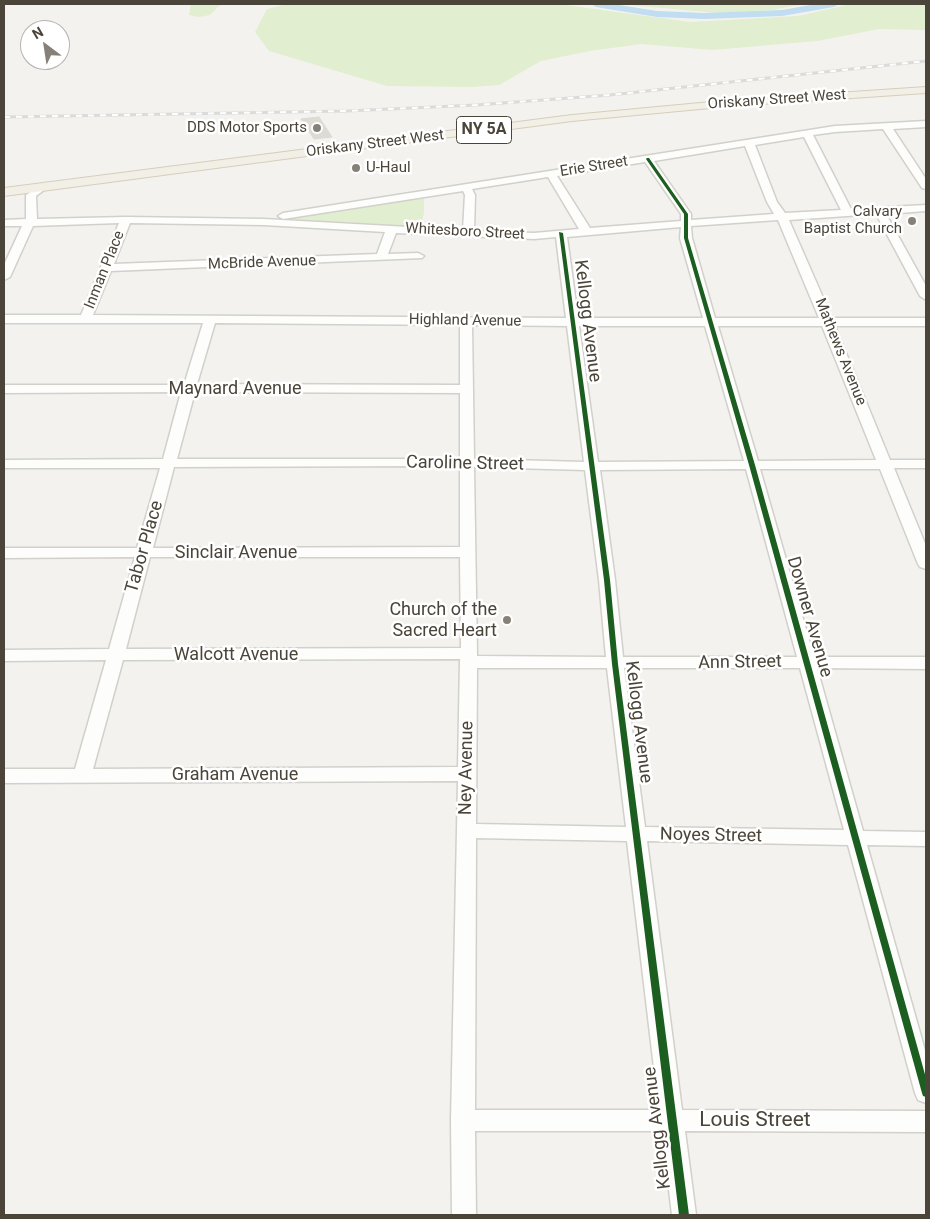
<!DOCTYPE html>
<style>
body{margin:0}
#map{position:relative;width:930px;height:1219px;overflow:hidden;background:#f4f2ee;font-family:Roboto,sans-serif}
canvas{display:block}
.frame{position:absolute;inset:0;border:5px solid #4b4439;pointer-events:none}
.north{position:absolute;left:20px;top:20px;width:50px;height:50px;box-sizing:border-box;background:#fff;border:1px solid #b7b4b0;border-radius:50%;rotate:329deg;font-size:14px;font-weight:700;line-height:20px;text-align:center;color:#4b4439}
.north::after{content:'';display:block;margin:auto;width:18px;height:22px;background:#868178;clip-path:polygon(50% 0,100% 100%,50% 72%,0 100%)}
</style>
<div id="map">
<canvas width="930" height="1219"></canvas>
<div class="frame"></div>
<div class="north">N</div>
</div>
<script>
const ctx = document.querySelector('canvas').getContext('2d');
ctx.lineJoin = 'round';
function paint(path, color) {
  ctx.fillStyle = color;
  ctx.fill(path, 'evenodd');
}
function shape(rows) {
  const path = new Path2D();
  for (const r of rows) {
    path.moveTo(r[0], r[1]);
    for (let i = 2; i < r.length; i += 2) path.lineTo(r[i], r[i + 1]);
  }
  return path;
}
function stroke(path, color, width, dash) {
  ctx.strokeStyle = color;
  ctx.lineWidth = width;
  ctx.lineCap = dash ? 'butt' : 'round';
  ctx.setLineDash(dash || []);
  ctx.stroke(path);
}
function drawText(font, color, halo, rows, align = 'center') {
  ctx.font = font + ' Roboto,sans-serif';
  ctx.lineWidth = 5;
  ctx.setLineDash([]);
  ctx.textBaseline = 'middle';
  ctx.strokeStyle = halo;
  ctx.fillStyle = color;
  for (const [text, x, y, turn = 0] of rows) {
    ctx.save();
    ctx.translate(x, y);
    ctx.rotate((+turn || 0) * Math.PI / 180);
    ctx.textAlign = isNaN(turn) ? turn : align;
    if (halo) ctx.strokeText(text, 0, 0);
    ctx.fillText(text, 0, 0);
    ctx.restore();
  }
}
const green = shape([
 [191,4,225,4,219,6,210,15,199,17,189,15],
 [287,4,558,4,690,22,798,16,852,4,926,4,926,30,879,29,817,41,713,50,641,44,590,51,541,61,499,85,473,87,387,86,269,51,255,32,267,9],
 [618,4,803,4,772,10,718,13],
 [424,196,424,213,420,227,289,219,290,216]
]);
const river = shape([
 [591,4,613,4,657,11,704,13,782,10,817,4,839,4,834,7,782,16,704,19,657,17,596,7,591,4]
]);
const building = shape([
 [319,117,332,137,314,139,301,119,319,117]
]);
const minor = shape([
 [926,121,926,127,893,129,926,179,926,189,922,188,883,129,835,132,813,135,851,209,926,205,926,211,886,214,926,286,926,300,920,296,876,214,789,220,832,318,926,318,926,326,835,326,890,460,926,460,926,468,894,468,926,546,926,569,920,567,918,564,880,469,760,469,814,657,926,657,926,669,817,668,863,831,926,832,926,846,867,845,926,1054,926,1103,918,1100,915,1093,848,845,647,841,682,1110,926,1111,926,1132,685,1131,696,1215,672,1215,662,1131,475,1131,476,1215,452,1215,451,1120,458,781,4,783,4,769,75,769,106,660,4,661,4,650,109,649,135,557,4,558,4,548,137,548,160,468,4,468,4,460,163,459,181,392,4,393,4,385,184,385,203,323,4,323,4,315,81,315,119,223,33,226,10,277,4,280,4,265,22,226,4,226,4,220,26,219,26,195,43,184,48,187,36,196,37,219,126,217,264,219,463,230,465,195,463,191,283,219,278,216,283,213,835,126,926,121],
 [804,137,841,210,785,213,777,202,755,145,804,137],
 [745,146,767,202,774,214,691,220,691,214,654,161,745,146],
 [645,162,681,214,681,221,590,228,557,176,645,162],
 [548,177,579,229,534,233,474,231,475,195,472,189,548,177],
 [778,220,819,318,715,318,692,238,691,226,778,220],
 [130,223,264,225,385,232,377,254,114,264,130,223],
 [681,227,680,238,703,318,578,318,567,237,681,227],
 [396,233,534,239,556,237,566,318,93,315,111,271,422,258,424,256,418,253,388,254,396,233],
 [215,323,460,325,460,385,197,384,215,323],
 [472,325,567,326,584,462,474,459,472,325],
 [579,326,705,326,744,461,598,462,579,326],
 [718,326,822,326,876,460,758,461,718,326],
 [195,392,460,393,460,459,177,459,195,392],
 [424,466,460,467,460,547,153,548,174,467,424,466],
 [474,467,585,470,599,580,606,657,477,656,474,467],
 [746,469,797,657,623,657,615,580,600,470,746,469],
 [150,557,460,557,461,648,126,649,150,557],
 [460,659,458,767,93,769,123,660,460,659],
 [477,668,607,668,626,827,476,824,477,668],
 [624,668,800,668,844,830,645,827,624,668],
 [476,838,627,841,659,1110,475,1110,476,838]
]);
const major = shape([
 [926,87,926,93,732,106,572,121,4,196,4,188,572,115,732,100,926,87]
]);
const rail = shape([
 [4,117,347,111,476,105,610,95,926,61]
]);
const cycleway = shape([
 [647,158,649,158,688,214,688,238,755,465,926,1078,926,1097,923,1096,922,1093,749,465,684,238,684,214,646,159,647,158],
 [559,232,563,233,610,580,618,664,689,1215,679,1215,612,664,604,580,559,232]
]);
const markers = [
 [317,128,5,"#868178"],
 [356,168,5,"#868178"],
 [912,221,5,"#868178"],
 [507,620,5,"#868178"]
];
const farStreetnames = [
 ["Oriskany Street West",777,100,-4],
 ["Oriskany Street West",375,144,-7],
 ["Erie Street",594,167,-9],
 ["Whitesboro Street",465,232,3],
 ["McBride Avenue",262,263,-2],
 ["Inman Place",105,270,-68],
 ["Highland Avenue",465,321,1],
 ["Mathews Avenue",840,352,68]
];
const farPoinames = [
 ["DDS Motor Sports",307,128],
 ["U-Haul",366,168,"left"],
 ["Calvary",902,212],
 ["Baptist Church",902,229]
];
const shields = [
 [484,130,55]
];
const shieldNames = [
 ["NY 5A",484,130]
];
const streetNames = [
 ["Kellogg Avenue",587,321,83],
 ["Maynard Avenue",235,389],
 ["Caroline Street",465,464,1],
 ["Tabor Place",145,547,-74],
 ["Sinclair Avenue",236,553],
 ["Downer Avenue",809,617,74],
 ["Walcott Avenue",236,655],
 ["Ann Street",740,663,-1],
 ["Kellogg Avenue",638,722,83],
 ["Ney Avenue",467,768,-89],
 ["Graham Avenue",235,775],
 ["Noyes Street",711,836,1],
 ["Kellogg Avenue",658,1128,-97]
];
const poiNames = [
 ["Church of the",497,610],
 ["Sacred Heart",497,631]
];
const nearStreetnames = [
 ["Louis Street",755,1121]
];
paint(green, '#e1eecf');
paint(river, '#c0ddf1');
paint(building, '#dedbd6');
stroke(building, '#dcd9d4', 1);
stroke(minor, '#d2d0cb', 3);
stroke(major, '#d6cebb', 2);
paint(minor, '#fdfdfc');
paint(major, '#f2efe6');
stroke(rail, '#dbdbda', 3);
stroke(rail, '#fff', 2, [6]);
paint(cycleway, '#1b5e20');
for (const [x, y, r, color] of markers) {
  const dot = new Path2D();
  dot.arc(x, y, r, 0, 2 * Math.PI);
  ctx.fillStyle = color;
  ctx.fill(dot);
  stroke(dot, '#fff', 2);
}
drawText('15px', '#4b4439', '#fff', farStreetnames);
drawText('15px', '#4b4439', '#fff', farPoinames, 'right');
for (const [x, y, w] of shields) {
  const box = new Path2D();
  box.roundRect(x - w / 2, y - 13.5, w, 27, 4);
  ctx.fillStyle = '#fff';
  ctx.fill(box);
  stroke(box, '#4b4439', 1);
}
drawText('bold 16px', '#4b4439', null, shieldNames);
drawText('18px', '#4b4439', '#fff', streetNames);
drawText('18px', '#4b4439', '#fff', poiNames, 'right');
drawText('21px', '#4b4439', '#fff', nearStreetnames);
</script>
